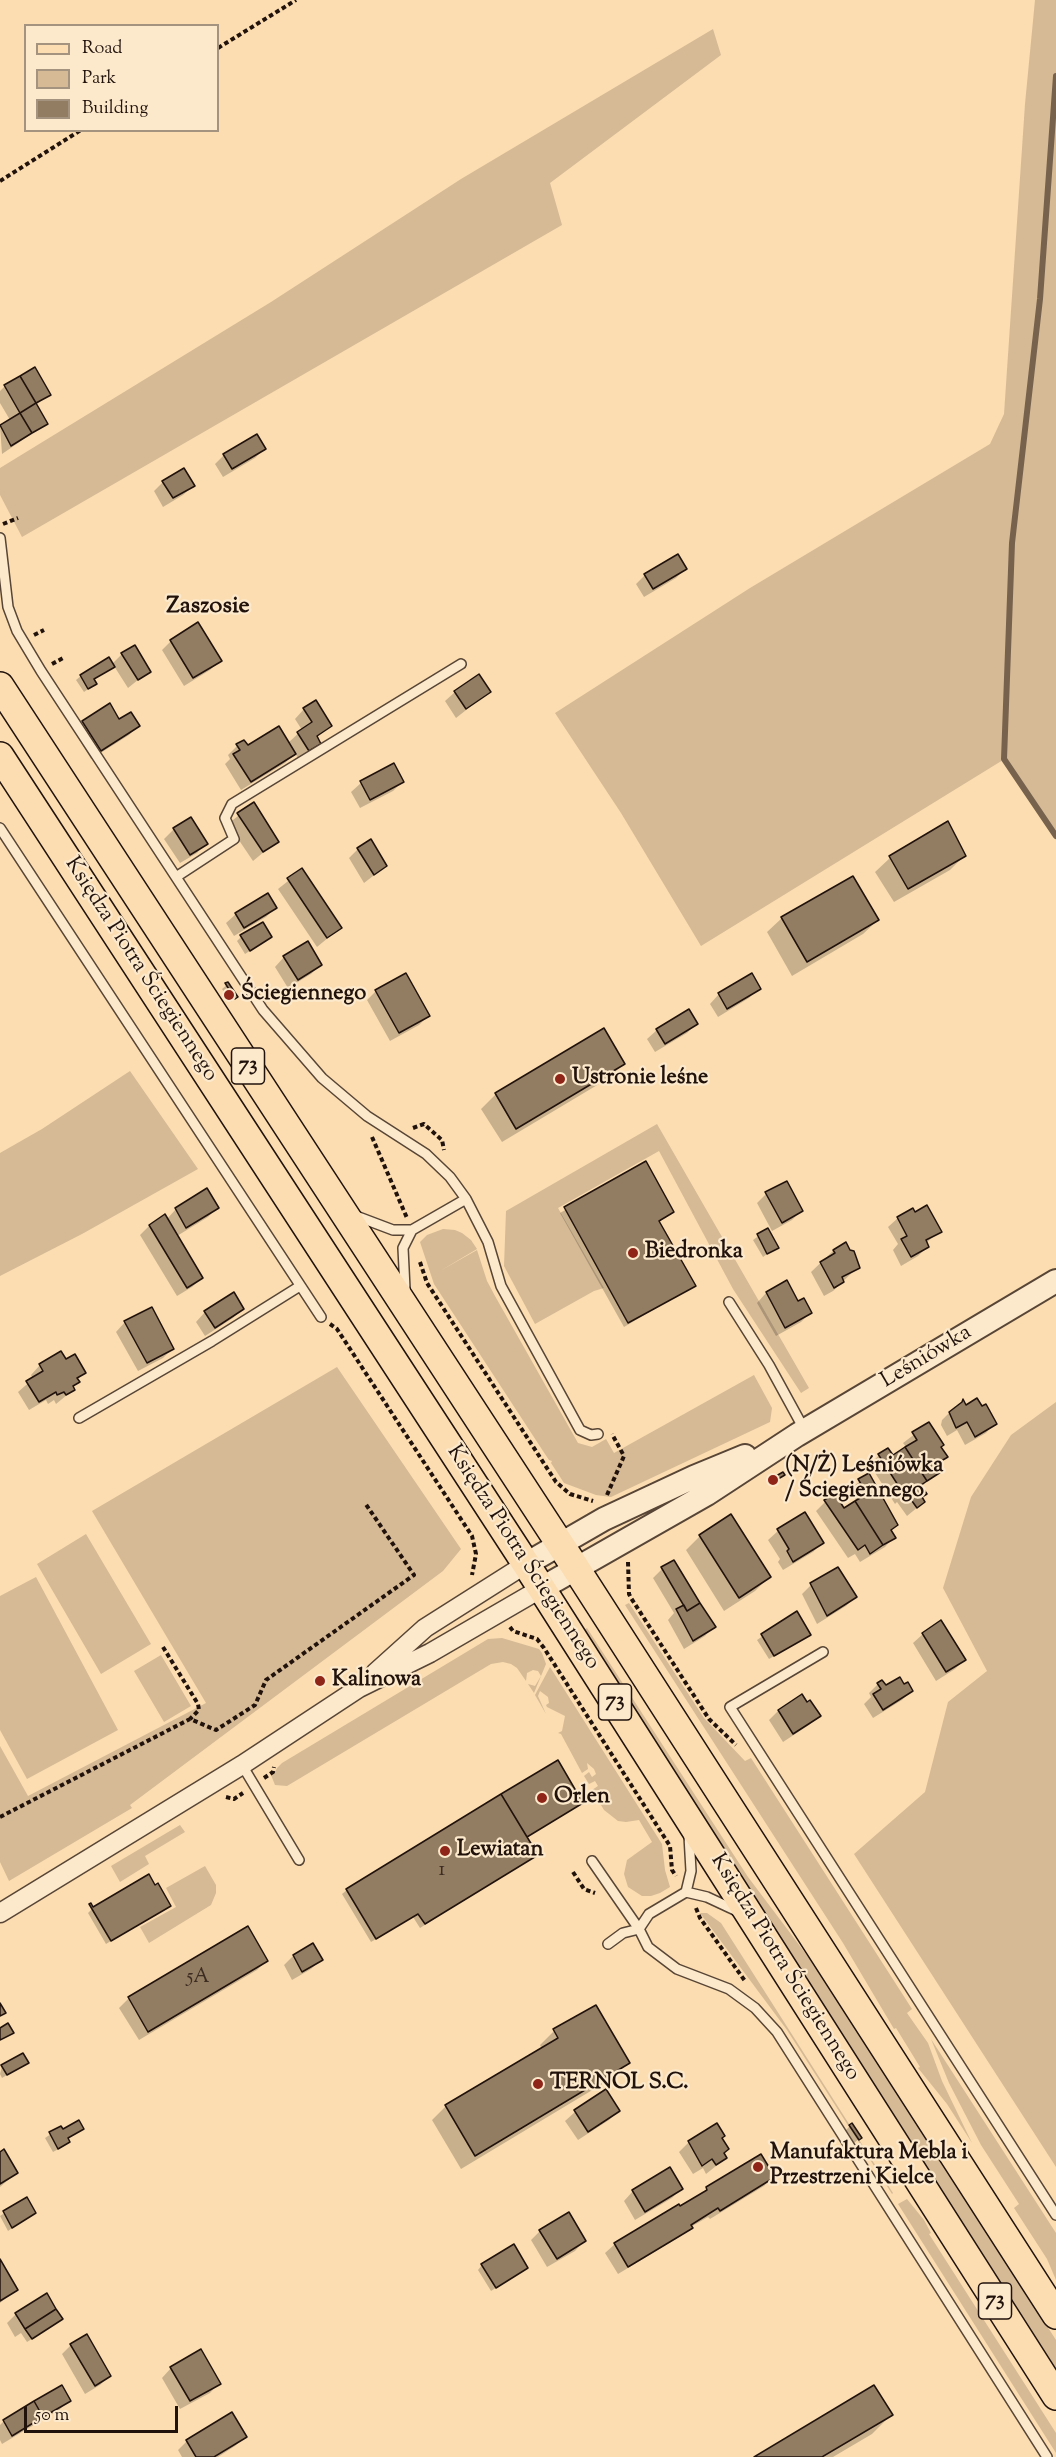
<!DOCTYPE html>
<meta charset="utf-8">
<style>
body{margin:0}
#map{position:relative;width:1056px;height:2457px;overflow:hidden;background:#fbddb1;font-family:"Sorts Mill Goudy",serif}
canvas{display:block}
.legend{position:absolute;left:24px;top:24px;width:195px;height:108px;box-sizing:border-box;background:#fce9cc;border:2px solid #a4937f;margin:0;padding:8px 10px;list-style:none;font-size:18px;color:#21120c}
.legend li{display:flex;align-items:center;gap:12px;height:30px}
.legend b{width:30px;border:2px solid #a4937f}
.scale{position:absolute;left:24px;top:2406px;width:154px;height:27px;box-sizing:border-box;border:3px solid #21120c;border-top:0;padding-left:8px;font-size:18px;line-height:21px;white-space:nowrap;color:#21120c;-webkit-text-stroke:4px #fce9cc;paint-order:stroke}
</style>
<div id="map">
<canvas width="1056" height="2457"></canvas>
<ul class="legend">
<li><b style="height:8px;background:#fbddb1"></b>Road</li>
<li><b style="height:16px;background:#d6ba95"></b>Park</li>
<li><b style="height:16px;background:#927c62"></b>Building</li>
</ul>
<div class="scale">50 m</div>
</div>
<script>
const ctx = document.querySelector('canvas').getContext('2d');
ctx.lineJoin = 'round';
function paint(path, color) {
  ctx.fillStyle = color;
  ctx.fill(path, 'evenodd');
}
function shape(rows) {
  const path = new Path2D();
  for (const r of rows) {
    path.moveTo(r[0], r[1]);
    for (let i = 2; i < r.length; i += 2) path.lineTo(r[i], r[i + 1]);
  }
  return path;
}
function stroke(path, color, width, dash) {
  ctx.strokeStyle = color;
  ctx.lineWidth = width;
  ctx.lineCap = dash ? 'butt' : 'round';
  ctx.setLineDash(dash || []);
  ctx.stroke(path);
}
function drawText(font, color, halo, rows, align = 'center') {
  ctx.font = font + ' "Sorts Mill Goudy",serif';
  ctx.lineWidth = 4.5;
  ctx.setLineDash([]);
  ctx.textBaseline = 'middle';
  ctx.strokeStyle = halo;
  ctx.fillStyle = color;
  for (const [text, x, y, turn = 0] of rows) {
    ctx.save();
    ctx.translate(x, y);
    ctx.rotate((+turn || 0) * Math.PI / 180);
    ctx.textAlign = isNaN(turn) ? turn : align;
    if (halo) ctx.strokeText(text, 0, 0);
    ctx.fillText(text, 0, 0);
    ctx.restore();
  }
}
const green = shape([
 [1035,0,1056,0,1056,836,1003,760,701,946,621,813,555,713,750,588,990,444,1004,414,1025,104],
 [713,29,721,55,550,183,562,225,22,537,0,495,0,468,271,302,461,179],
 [130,1071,198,1169,82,1234,0,1276,0,1153,42,1129],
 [657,1124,809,1388,801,1393,733,1289,659,1151,558,1208,604,1288,594,1291,535,1324,504,1266,506,1211],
 [443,1229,455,1230,462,1233,471,1240,477,1249,440,1271,477,1250,487,1281,495,1296,578,1443,592,1447,606,1439,614,1453,754,1375,772,1408,770,1422,611,1497,596,1495,564,1483,551,1463,552,1461,549,1460,543,1451,434,1284,420,1242,427,1235],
 [337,1367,461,1549,443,1571,130,1805,132,1808,9,1881,0,1862,0,1746,28,1796,206,1703,92,1511],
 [1056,1402,1056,2167,854,1854,925,1792,948,1702,987,1671,943,1588,971,1497,1011,1435],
 [86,1534,151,1644,101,1674,37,1564],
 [36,1577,118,1730,27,1779,0,1730,0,1596],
 [629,1603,704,1718,745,1761,751,1758,912,2009,907,2013,928,2043,942,2081,972,2143,947,2104,918,2068,920,2067,896,2028,894,2029,843,1943,625,1605],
 [587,1628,748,1877,812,1962,1056,2340,1056,2370,584,1630],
 [502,1638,539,1649,542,1653,546,1664,534,1693,528,1684,535,1686,541,1676,538,1671,533,1670,527,1673,526,1681,517,1668,511,1664,503,1662,491,1664,287,1786,275,1785,271,1775,274,1774,277,1768,282,1763,488,1639],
 [161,1655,191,1706,164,1722,134,1671],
 [550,1667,662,1844,665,1870,670,1887,660,1893,651,1896,642,1896,628,1887,624,1874,627,1860,652,1842,639,1820,626,1822,618,1821,604,1810,592,1790,598,1786,595,1781,589,1784,584,1776,589,1772,592,1777,596,1774,594,1769,587,1763,588,1769,582,1773,561,1734,558,1733,562,1731,565,1716,547,1707,546,1705,549,1703,548,1697,540,1691,538,1696,546,1714,535,1695],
 [180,1825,185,1832,145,1856,149,1864,120,1882,111,1866],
 [205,1866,216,1885,216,1893,211,1905,149,1943,140,1927,176,1907,166,1888],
 [700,1913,707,1913,721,1923,893,2193,892,2194,787,2030],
 [931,2039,1056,2233,1056,2280,1047,2259,1014,2208,1019,2204,981,2145,949,2083],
 [907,2199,924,2220,931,2233,929,2234,1056,2433,1056,2453,898,2204]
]);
const shadow = shape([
 [5,386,49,394,35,406,46,424,2,454,0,426,10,420,0,403,0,391],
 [264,449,255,458,223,477,215,464,224,455],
 [163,482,193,486,183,495,163,507,154,491],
 [685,569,676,578,644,597,636,584,645,575],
 [171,641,220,661,210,670,184,686,162,650],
 [122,654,149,671,128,688,114,666,93,680,95,684,84,692,76,680,81,676,112,664],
 [478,676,489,692,456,718,445,701,455,692],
 [304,709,330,726,316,738,320,743,299,760,295,753,285,763,241,790,225,764,230,759,228,755,237,746,247,747,288,743,302,730,295,719],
 [119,721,138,726,129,735,91,759,74,731,83,722],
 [393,765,402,782,393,791,360,808,351,792,361,783],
 [253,804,277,841,253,861,228,824],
 [191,819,206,843,197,853,180,863,164,839,174,829],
 [948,823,964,856,950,870,894,902,875,872,890,858],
 [358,849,386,866,364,883,349,858],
 [302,870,340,928,317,947,278,889],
 [275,908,266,917,234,936,226,923,236,914],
 [782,918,878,920,863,934,792,976,767,932],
 [241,937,271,937,245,954,237,941],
 [284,957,320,965,311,974,288,988,275,967],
 [228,984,236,996,231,1002,222,989],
 [759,988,749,998,718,1017,710,1004,719,994],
 [376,991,428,1016,419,1025,390,1041,367,1000],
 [696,1024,687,1033,655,1052,647,1039,657,1030],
 [603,1030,623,1064,609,1078,502,1142,481,1109,496,1094],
 [645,1163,673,1212,658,1222,694,1286,624,1327,560,1213],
 [766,1194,801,1211,792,1220,772,1231,757,1203],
 [217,1208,208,1217,177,1236,202,1278,192,1287,177,1296,140,1235,149,1226,167,1219,176,1209],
 [898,1218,940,1231,926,1243,928,1246,918,1256,901,1266,893,1250,898,1244,888,1227],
 [767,1230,777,1247,763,1257,753,1240],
 [845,1244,858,1267,833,1291,824,1296,811,1272,833,1251],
 [786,1282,797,1303,810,1313,801,1322,776,1336,757,1303,766,1293],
 [243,1308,233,1318,205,1336,196,1322,205,1312],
 [125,1322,172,1349,163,1358,138,1371,116,1332],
 [65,1361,84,1373,77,1380,78,1382,72,1388,73,1390,56,1404,54,1400,48,1404,46,1400,29,1410,18,1392,33,1379,31,1375,40,1365],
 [952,1410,995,1423,986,1433,965,1445,957,1430,947,1436,941,1425,942,1420],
 [928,1424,946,1456,936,1466,939,1471,921,1487,924,1502,907,1516,897,1502,895,1504,870,1465,879,1455,892,1457,907,1448,903,1443],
 [868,1475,896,1525,890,1531,894,1537,885,1547,860,1562,855,1554,848,1558,816,1511,825,1502,843,1510,857,1502,849,1490],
 [805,1514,822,1543,813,1552,783,1570,778,1562,780,1559,768,1540,778,1531],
 [700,1536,769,1577,755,1591,724,1611,686,1550],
 [662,1569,714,1626,705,1636,684,1649,668,1620,674,1613,653,1578],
 [811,1585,855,1597,846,1606,817,1624,802,1594],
 [796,1613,804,1639,769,1659,757,1640],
 [941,1622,964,1660,955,1669,936,1681,913,1643,923,1634],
 [878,1684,885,1688,903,1686,911,1691,902,1700,873,1718,864,1704,871,1697,869,1693],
 [801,1696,819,1716,809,1725,783,1742,769,1720,778,1711],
 [536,1855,420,1928,413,1917,371,1942,342,1894,347,1890],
 [170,1905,106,1944,88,1913,92,1909],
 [247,1928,267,1960,257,1970,139,2040,119,2008,129,1998],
 [293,1956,321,1960,311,1969,292,1980,284,1965],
 [554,2031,628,2062,614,2077,461,2169,432,2120,446,2106,542,2049,540,2045],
 [27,2063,2,2078,0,2074,2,2066],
 [606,2091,618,2111,609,2120,578,2140,565,2121,575,2112],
 [717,2125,723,2154,726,2158,706,2174,703,2168,693,2174,679,2152,689,2142],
 [850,2126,860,2138,854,2143,846,2130],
 [60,2128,62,2131,82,2128,66,2139,68,2142,64,2146,53,2152,45,2138],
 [0,2154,16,2173,0,2187],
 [773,2177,764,2186,710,2219,708,2217,689,2228,681,2236,618,2274,605,2253,615,2244,680,2208,697,2198,707,2189],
 [681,2189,672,2198,635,2220,624,2201,633,2191],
 [26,2199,34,2213,8,2231,0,2216],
 [540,2231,584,2241,575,2251,547,2267,531,2240],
 [0,2262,17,2289,0,2303],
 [482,2265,527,2268,491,2291,478,2270],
 [16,2314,57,2323,27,2342,21,2333,15,2337,7,2323],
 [71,2345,109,2376,100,2385,85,2394,62,2354],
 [171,2368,219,2383,210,2393,180,2409,162,2378],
 [69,2401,59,2410,2,2444,0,2440,0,2425,4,2421],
 [891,2415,872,2434,833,2457,757,2457],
 [245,2437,235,2446,218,2457,182,2457,178,2450,187,2441]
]);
const stream = shape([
 [1056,76,1040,299,1012,543,1004,759,1056,836]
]);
const building = shape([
 [35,367,51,395,36,403,20,376,35,367],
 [20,376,36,403,20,413,4,385,20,376],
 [36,403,48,424,32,433,20,413,36,403],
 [20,413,32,433,11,446,0,425,20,413],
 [257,434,266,449,232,469,223,454,257,434],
 [184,468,195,486,173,498,162,481,184,468],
 [678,554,687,569,653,589,644,574,678,554],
 [198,622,222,661,193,678,170,640,198,622],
 [135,645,151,672,138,680,121,653,135,645],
 [109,657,115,667,94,679,97,684,88,689,80,675,109,657],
 [479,674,491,692,466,709,454,691,479,674],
 [316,700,332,726,317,736,321,744,309,751,297,732,312,722,303,708,316,700],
 [110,703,119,719,131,712,140,726,101,751,82,721,110,703],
 [279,726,296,754,251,782,233,754,240,750,236,744,244,740,248,745,279,726],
 [394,763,404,782,370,800,360,781,394,763],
 [254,802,279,842,263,852,237,813,254,802],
 [191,817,208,844,190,855,173,828,191,817],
 [948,821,966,856,908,889,889,856,948,821],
 [371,839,387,866,374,875,357,848,371,839],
 [302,868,342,928,327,938,287,878,302,868],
 [853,876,879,920,807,962,781,917,853,876],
 [268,893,277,908,244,928,235,913,268,893],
 [263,922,272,937,250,951,240,935,263,922],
 [308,941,322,965,298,980,283,956,308,941],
 [406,973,430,1016,399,1033,375,990,406,973],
 [752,973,761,989,727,1009,718,993,752,973],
 [228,982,238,997,235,999,225,983,228,982],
 [689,1009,698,1024,665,1044,656,1029,689,1009],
 [604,1028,625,1064,516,1129,495,1093,604,1028],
 [646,1161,674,1212,659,1221,696,1286,628,1323,564,1207,646,1161],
 [787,1181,803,1211,782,1223,765,1192,787,1181],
 [207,1188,219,1208,186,1228,175,1208,207,1188],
 [927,1205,942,1232,926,1240,929,1247,911,1257,901,1239,907,1236,897,1217,913,1208,915,1212,927,1205],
 [165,1214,203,1278,187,1288,149,1225,165,1214],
 [768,1228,779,1248,767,1254,757,1234,768,1228],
 [846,1242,850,1250,854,1251,860,1268,842,1277,844,1282,834,1288,820,1262,835,1253,833,1250,846,1242],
 [787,1280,798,1301,804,1298,812,1313,785,1328,766,1292,787,1280],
 [234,1292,244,1309,215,1328,204,1311,234,1292],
 [152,1307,174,1349,147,1363,124,1321,152,1307],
 [61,1351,66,1359,75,1354,86,1373,77,1378,80,1382,73,1386,75,1390,66,1395,64,1392,57,1395,56,1392,39,1402,26,1381,43,1371,39,1364,61,1351],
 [977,1398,982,1406,986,1404,997,1424,975,1437,967,1422,956,1428,949,1412,962,1402,963,1399,966,1405,977,1398],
 [929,1422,944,1445,941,1447,948,1457,936,1464,941,1472,927,1481,905,1447,917,1440,912,1432,929,1422],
 [905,1447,927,1481,921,1485,927,1494,922,1497,925,1502,917,1508,907,1494,905,1496,878,1454,888,1448,893,1455,905,1447],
 [783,1472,785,1475,771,1483,769,1480,783,1472],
 [869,1473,898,1525,891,1530,896,1538,883,1545,855,1501,867,1494,858,1479,869,1473],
 [835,1494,844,1508,855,1501,883,1545,870,1554,865,1545,858,1550,824,1500,835,1494],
 [805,1512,824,1543,793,1562,787,1551,789,1549,777,1529,805,1512],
 [731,1514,771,1577,739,1598,699,1535,731,1514],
 [674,1560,700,1603,687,1611,661,1567,674,1560],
 [838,1567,857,1597,827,1616,810,1583,838,1567],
 [700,1603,716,1627,693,1641,676,1609,684,1605,687,1611,700,1603],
 [797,1611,811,1635,774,1656,761,1634,797,1611],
 [941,1620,966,1660,946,1672,922,1633,941,1620],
 [900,1677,904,1684,908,1682,913,1691,883,1710,873,1694,881,1689,877,1683,882,1680,886,1685,900,1677],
 [802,1694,807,1702,810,1700,821,1716,793,1734,778,1710,802,1694],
 [558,1760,583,1803,527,1837,501,1794,558,1760],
 [501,1794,538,1855,425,1924,418,1914,376,1939,346,1889,501,1794],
 [149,1874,155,1885,158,1883,171,1906,111,1941,89,1904,91,1903,93,1907,149,1874],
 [248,1926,268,1961,148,2032,128,1997,248,1926],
 [313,1943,323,1960,302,1972,293,1955,313,1943],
 [0,2003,6,2013,0,2016,0,2003],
 [596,2005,630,2063,475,2156,445,2105,558,2038,553,2029,596,2005],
 [8,2023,14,2033,0,2040,0,2028,8,2023],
 [23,2053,29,2063,7,2075,1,2065,23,2053],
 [606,2089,620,2111,588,2132,574,2110,606,2089],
 [79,2120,84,2129,68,2138,70,2142,58,2149,49,2132,61,2126,63,2129,79,2120],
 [717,2123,725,2136,722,2138,729,2149,724,2153,727,2158,716,2165,712,2159,702,2166,688,2141,717,2123],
 [852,2123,862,2138,859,2140,849,2125,852,2123],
 [4,2149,18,2173,0,2184,0,2152,4,2149],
 [761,2154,775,2177,720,2211,718,2208,691,2225,693,2228,628,2267,614,2243,679,2204,680,2206,707,2190,706,2187,761,2154],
 [670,2167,683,2189,645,2212,632,2190,670,2167],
 [27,2197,36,2213,12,2228,3,2211,27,2197],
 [569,2212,586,2241,557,2259,539,2230,569,2212],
 [514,2244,528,2268,496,2288,481,2264,514,2244],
 [0,2259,18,2290,0,2301,0,2259],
 [47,2293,56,2309,25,2329,15,2313,47,2293],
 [56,2309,63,2319,32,2339,25,2329,56,2309],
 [87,2334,111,2376,95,2386,70,2344,87,2334],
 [201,2349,221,2384,190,2401,170,2367,201,2349],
 [62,2385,71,2401,43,2417,34,2401,62,2385],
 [874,2385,893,2415,822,2457,754,2457,874,2385],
 [34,2401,43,2417,12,2436,3,2420,34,2401],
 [232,2412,247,2437,214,2457,196,2457,186,2440,232,2412]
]);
const path = shape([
 [218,48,296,0],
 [0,181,81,130],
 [3,524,18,518],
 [34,635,44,630],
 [52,664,65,657],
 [413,1128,424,1124,442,1140,444,1150],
 [372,1137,407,1218],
 [420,1262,427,1283,556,1482,570,1494,593,1501],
 [330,1324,337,1329,472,1536,476,1554,472,1575],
 [607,1495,624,1456,612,1434],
 [628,1562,629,1594,631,1598,709,1719,736,1745],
 [510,1627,513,1631,537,1639,544,1648,670,1846,672,1870,676,1876],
 [163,1647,198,1704,199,1710,190,1719],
 [264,1778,273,1772,274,1767],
 [226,1797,234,1799,243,1793],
 [0,1817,190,1719,216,1730,255,1705,266,1680,414,1575,365,1503],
 [573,1872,584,1889,595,1893],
 [696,1908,700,1918,745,1981]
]);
const service = shape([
 [0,538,8,607,17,631,41,671,263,1010,322,1078,367,1116,426,1154,450,1177,466,1199,488,1242,501,1286,580,1430,591,1435,598,1434],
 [0,828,321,1317],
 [176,877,234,839,225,818,232,804,461,664],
 [356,1216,393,1230,412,1230,466,1199],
 [405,1289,403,1248,412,1230],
 [729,1302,769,1365,804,1429],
 [79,1418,212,1341,300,1286],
 [823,1652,730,1707,1056,2215],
 [242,1765,299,1860],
 [592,1861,639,1929,648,1947,677,1969,729,1989,755,2008,777,2032,1047,2457],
 [686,1892,707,1897,737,1911],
 [639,1929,649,1914,686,1892,691,1871,689,1836],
 [608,1944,623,1933,639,1929]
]);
const minor = shape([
 [375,1673,425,1628,526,1564],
 [0,1913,242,1765,359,1688,430,1653,542,1588]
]);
const tertiary = shape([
 [526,1564,604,1519,694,1477,745,1456],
 [542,1588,707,1494,797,1435,1056,1281]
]);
const primary = shape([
 [0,686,575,1567,1056,2315],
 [0,756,526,1564,1056,2396]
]);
const markers = [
 [229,995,6,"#8f2418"],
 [560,1079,6,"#8f2418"],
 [633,1253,6,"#8f2418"],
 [773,1480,6,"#8f2418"],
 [320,1681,6,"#8f2418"],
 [542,1798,6,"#8f2418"],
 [445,1851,6,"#8f2418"],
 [538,2084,6,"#8f2418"],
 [758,2167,6,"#8f2418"]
];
const numberNames = [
 ["1",442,1872],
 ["5A",198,1979]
];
const shields = [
 [248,1066,33],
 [615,1702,33],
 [995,2301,33]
];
const shieldNames = [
 ["73",248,1066],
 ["73",615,1702],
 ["73",995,2301]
];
const streetNames = [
 ["Księdza Piotra Ściegiennego",140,970,57],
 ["Leśniówka",927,1358,-31],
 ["Księdza Piotra Ściegiennego",522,1558,57],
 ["Księdza Piotra Ściegiennego",784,1968,58]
];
const poiNames = [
 ["Ściegiennego",241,995],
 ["Ustronie leśne",572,1079],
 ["Biedronka",645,1253],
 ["(N/Ż) Leśniówka",785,1467],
 ["/ Ściegiennego",785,1492],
 ["Kalinowa",332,1681],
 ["Orlen",554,1798],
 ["Lewiatan",457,1851],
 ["TERNOL S.C.",550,2084],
 ["Manufaktura Mebla i",770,2154],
 ["Przestrzeni Kielce",770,2179]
];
const neighbourhoodNames = [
 ["Zaszosie",208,608]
];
paint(green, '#d6ba95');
paint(shadow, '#0003');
stroke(stream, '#77624d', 6);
paint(building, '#927c62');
stroke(building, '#21120c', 1.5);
stroke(service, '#584535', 12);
stroke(minor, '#584535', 21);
stroke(tertiary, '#584535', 26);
stroke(primary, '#21120c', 30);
stroke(path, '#21120c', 4, [4.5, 3]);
stroke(service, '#fce9cc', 9);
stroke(minor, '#fce9cc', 18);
stroke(tertiary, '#fce9cc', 22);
stroke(primary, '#fbddb1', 27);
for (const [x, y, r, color] of markers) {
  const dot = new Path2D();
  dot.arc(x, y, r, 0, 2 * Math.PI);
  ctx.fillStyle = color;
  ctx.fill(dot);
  stroke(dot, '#fce9cc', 2);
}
drawText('20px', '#3d2c22', null, numberNames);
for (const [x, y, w] of shields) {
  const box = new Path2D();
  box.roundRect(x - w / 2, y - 18, w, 36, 4.5);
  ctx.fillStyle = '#fce9cc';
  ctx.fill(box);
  stroke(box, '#21120c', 1.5);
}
drawText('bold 21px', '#21120c', null, shieldNames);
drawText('22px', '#21120c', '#fce9cc', streetNames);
drawText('bold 22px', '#21120c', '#fce9cc', poiNames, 'left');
drawText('bold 24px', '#21120c', '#fce9cc', neighbourhoodNames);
</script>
